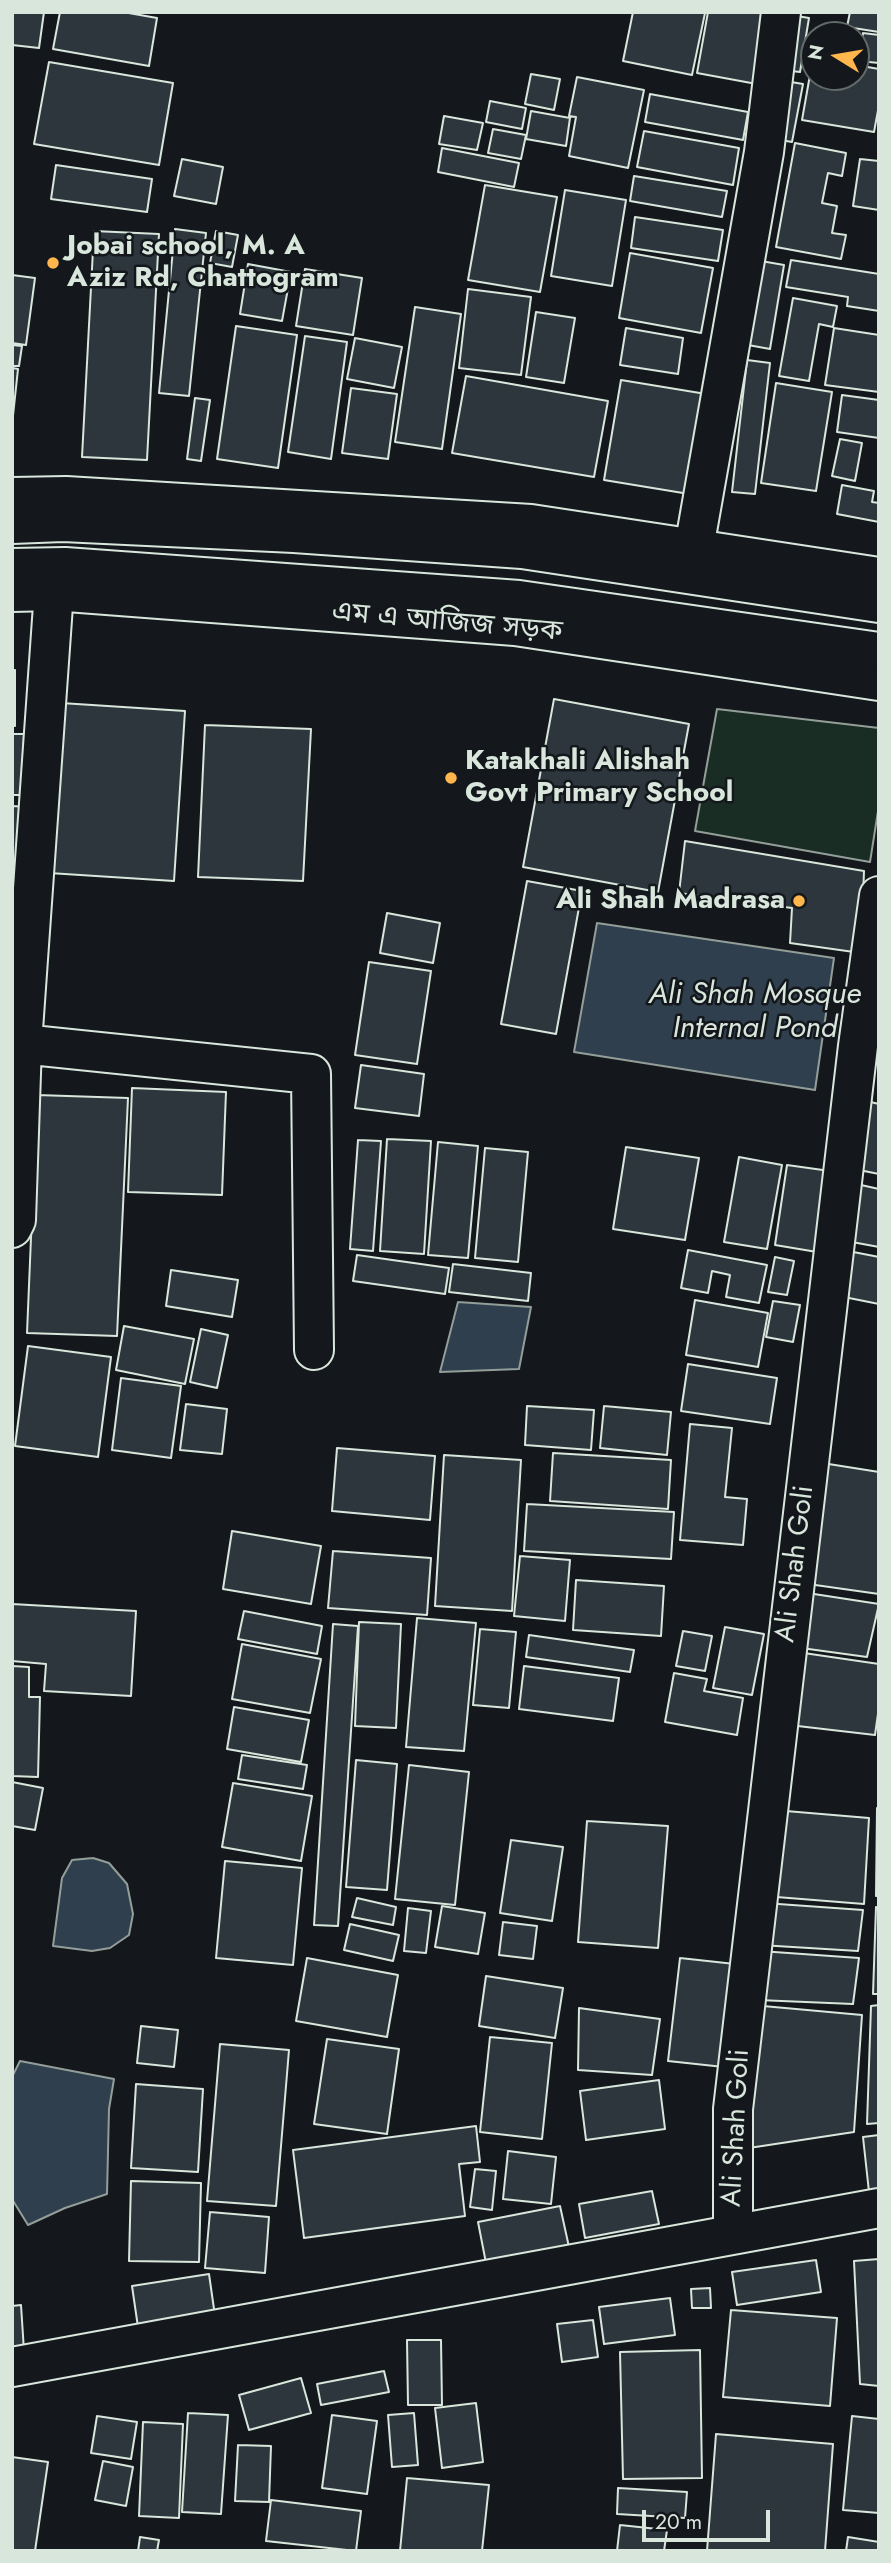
<!DOCTYPE html>
<meta charset="utf-8">
<style>
body{margin:0}
#map{position:relative;width:891px;height:2563px;overflow:hidden;background:#14181c;font-family:Jost,sans-serif}
canvas{display:block}
.frame{position:absolute;inset:0;border:14px solid #d8e6dc;pointer-events:none}
.north{position:absolute;left:800px;top:21px;width:70px;height:70px;box-sizing:border-box;background:#14181c;border:2px solid #626a69;border-radius:50%;rotate:281deg;font-size:19px;font-weight:700;line-height:28px;text-align:center;color:#d8e6dc}
.north::after{content:'';display:block;margin:auto;width:24px;height:32px;background:#ffb74d;clip-path:polygon(50% 0,100% 100%,50% 72%,0 100%)}
.scale{position:absolute;left:642px;top:2510px;width:128px;height:32px;box-sizing:border-box;border:4px solid #d8e6dc;border-top:0;padding-left:9px;font-size:21px;line-height:24px;white-space:nowrap;color:#d8e6dc;-webkit-text-stroke:5px #14181c;paint-order:stroke}
</style>
<div id="map">
<canvas width="891" height="2563"></canvas>
<div class="frame"></div>
<div class="north">N</div>
<div class="scale">20 m</div>
</div>
<script>
const ctx = document.querySelector('canvas').getContext('2d');
ctx.lineJoin = 'round';
function paint(path, color) {
  ctx.fillStyle = color;
  ctx.fill(path, 'evenodd');
}
function shape(rows) {
  const path = new Path2D();
  for (const r of rows) {
    path.moveTo(r[0], r[1]);
    for (let i = 2; i < r.length; i += 2) path.lineTo(r[i], r[i + 1]);
  }
  return path;
}
function stroke(path, color, width, dash) {
  ctx.strokeStyle = color;
  ctx.lineWidth = width;
  ctx.lineCap = dash ? 'butt' : 'round';
  ctx.setLineDash(dash || []);
  ctx.stroke(path);
}
function drawText(font, color, halo, rows, align = 'center') {
  ctx.font = font + ' Jost,"Noto Sans Bengali",sans-serif';
  ctx.lineWidth = 5;
  ctx.setLineDash([]);
  ctx.textBaseline = 'middle';
  ctx.strokeStyle = halo;
  ctx.fillStyle = color;
  for (const [text, x, y, turn = 0] of rows) {
    ctx.save();
    ctx.translate(x, y);
    ctx.rotate((+turn || 0) * Math.PI / 180);
    ctx.textAlign = isNaN(turn) ? turn : align;
    if (halo) ctx.strokeText(text, 0, 0);
    ctx.fillText(text, 0, 0);
    ctx.restore();
  }
}
const green = shape([
 [717,709,879,728,879,805,870,862,695,831,717,709]
]);
const water = shape([
 [597,923,834,958,815,1090,574,1052,597,923],
 [458,1302,531,1307,519,1369,440,1372,458,1302],
 [93,1858,109,1863,127,1884,133,1914,129,1935,110,1948,92,1951,53,1946,62,1878,72,1860,93,1858],
 [20,2061,114,2079,109,2109,107,2194,65,2208,28,2225,12,2199,12,2077,20,2061]
]);
const building = shape([
 [12,12,44,12,39,48,12,45,12,12],
 [60,12,123,12,157,18,149,66,53,49,60,12],
 [633,12,705,13,692,75,623,61,633,12],
 [708,12,775,12,762,85,697,73,708,12],
 [850,12,879,12,879,32,847,27,850,12],
 [791,15,809,18,800,72,783,70,791,15],
 [816,28,838,32,838,35,815,35,816,28],
 [863,33,879,35,879,63,859,61,863,33],
 [813,58,814,77,856,77,856,65,879,69,879,105,874,132,802,120,813,58],
 [49,62,173,83,159,165,34,144,49,62],
 [531,74,560,79,554,110,525,104,531,74],
 [577,77,644,90,628,168,569,156,576,117,569,116,577,77],
 [779,80,803,84,792,142,769,138,779,80],
 [650,94,748,112,743,140,645,122,650,94],
 [490,101,526,108,522,129,486,122,490,101],
 [531,111,570,118,566,146,526,139,531,111],
 [444,116,483,123,477,150,439,144,444,116],
 [493,129,526,135,521,159,488,153,493,129],
 [644,131,739,148,733,185,637,167,644,131],
 [795,143,846,153,842,176,828,173,822,203,837,206,832,233,846,235,841,259,776,247,795,143],
 [442,148,519,163,514,187,438,172,442,148],
 [182,159,223,167,216,204,174,196,182,159],
 [860,159,879,161,879,210,853,206,860,159],
 [56,165,152,179,147,212,51,199,56,165],
 [634,176,727,191,722,217,630,201,634,176],
 [485,185,557,197,540,292,468,280,485,185],
 [565,190,626,200,612,286,551,276,565,190],
 [635,217,723,230,718,261,631,248,635,217],
 [175,229,206,233,189,396,159,393,175,229],
 [94,231,159,234,147,460,82,457,94,231],
 [216,231,238,235,232,267,210,263,216,231],
 [630,253,713,268,701,333,619,318,630,253],
 [791,260,879,274,879,311,847,306,848,297,786,287,791,260],
 [761,261,784,265,770,349,748,345,761,261],
 [248,264,291,272,282,321,240,314,248,264],
 [305,269,362,278,353,335,296,326,305,269],
 [12,275,35,278,26,345,12,343,12,275],
 [468,289,531,297,521,375,459,368,468,289],
 [793,298,837,306,833,327,819,324,809,381,779,376,793,298],
 [415,307,461,314,442,449,395,442,415,307],
 [536,312,575,318,564,383,526,377,536,312],
 [236,326,297,335,278,468,217,459,236,326],
 [626,328,683,338,678,374,620,365,626,328],
 [834,328,879,335,879,392,825,385,834,328],
 [305,336,347,342,331,459,288,452,305,336],
 [355,338,402,347,394,388,347,379,355,338],
 [12,345,22,346,19,366,12,366,12,345],
 [747,360,770,363,755,494,732,492,747,360],
 [12,368,18,369,12,425,12,368],
 [466,376,608,401,594,477,452,453,466,376],
 [621,380,706,394,689,494,604,480,621,380],
 [776,383,832,392,816,491,761,483,776,383],
 [351,388,397,394,388,459,342,453,351,388],
 [842,395,879,400,879,438,837,432,842,395],
 [195,398,210,400,201,461,187,459,195,398],
 [840,439,862,443,855,481,832,476,840,439],
 [842,485,874,491,872,502,879,503,879,522,837,514,842,485],
 [12,670,15,670,15,726,12,726,12,670],
 [554,699,689,724,658,892,523,867,554,699],
 [61,703,185,711,174,881,49,873,61,703],
 [205,725,311,729,303,881,198,877,205,725],
 [12,734,24,734,22,795,12,795,12,734],
 [12,806,29,807,12,937,12,806],
 [685,841,864,871,861,953,790,943,792,908,679,893,685,841],
 [527,881,582,891,556,1034,501,1024,527,881],
 [387,913,440,923,433,963,380,953,387,913],
 [369,962,431,971,417,1064,355,1055,369,962],
 [361,1065,424,1074,419,1116,355,1108,361,1065],
 [132,1088,226,1092,222,1195,128,1192,132,1088],
 [37,1095,128,1098,117,1336,27,1333,37,1095],
 [862,1100,879,1104,879,1174,849,1168,862,1100],
 [387,1139,431,1141,424,1254,380,1251,387,1139],
 [358,1140,381,1141,373,1251,350,1249,358,1140],
 [438,1142,478,1146,468,1258,428,1255,438,1142],
 [626,1147,699,1158,685,1240,613,1229,626,1147],
 [485,1148,528,1152,518,1262,475,1258,485,1148],
 [739,1157,782,1165,767,1249,724,1242,739,1157],
 [787,1165,830,1171,817,1252,775,1245,787,1165],
 [852,1183,879,1189,879,1247,841,1240,852,1183],
 [688,1250,767,1265,759,1303,726,1297,730,1275,712,1271,708,1293,681,1288,688,1250],
 [843,1250,879,1257,879,1304,834,1295,843,1250],
 [357,1255,449,1268,445,1294,353,1281,357,1255],
 [775,1257,794,1261,787,1295,768,1292,775,1257],
 [453,1264,531,1273,528,1301,449,1292,453,1264],
 [171,1270,238,1280,232,1317,166,1306,171,1270],
 [695,1300,768,1313,758,1367,686,1355,695,1300],
 [773,1301,800,1305,793,1342,766,1337,773,1301],
 [124,1326,194,1339,185,1384,116,1370,124,1326],
 [201,1329,228,1335,217,1388,190,1382,201,1329],
 [28,1346,111,1357,98,1457,15,1446,28,1346],
 [688,1364,777,1378,770,1424,681,1411,688,1364],
 [121,1378,181,1386,171,1458,112,1450,121,1378],
 [186,1404,227,1409,222,1454,180,1450,186,1404],
 [527,1406,594,1410,591,1450,525,1445,527,1406],
 [604,1406,671,1412,667,1455,600,1448,604,1406],
 [690,1424,732,1428,725,1497,747,1499,743,1545,680,1540,690,1424],
 [337,1448,435,1456,430,1520,332,1511,337,1448],
 [553,1453,671,1460,668,1509,550,1501,553,1453],
 [444,1455,521,1460,512,1611,435,1606,444,1455],
 [816,1462,879,1472,879,1594,801,1583,816,1462],
 [527,1504,674,1512,671,1559,524,1551,527,1504],
 [232,1531,321,1546,311,1604,223,1589,232,1531],
 [333,1551,431,1558,427,1615,328,1608,333,1551],
 [520,1556,570,1560,565,1621,514,1616,520,1556],
 [576,1580,664,1586,661,1636,573,1630,576,1580],
 [801,1592,879,1604,867,1657,794,1647,801,1592],
 [12,1604,136,1611,131,1696,44,1691,46,1664,12,1661,12,1604],
 [244,1611,322,1626,317,1654,238,1639,244,1611],
 [417,1618,476,1623,464,1751,406,1747,417,1618],
 [359,1622,401,1624,396,1728,355,1726,359,1622],
 [333,1624,358,1626,338,1926,314,1925,333,1624],
 [725,1627,764,1634,752,1695,713,1688,725,1627],
 [480,1629,516,1632,509,1708,473,1705,480,1629],
 [683,1631,712,1636,705,1671,676,1666,683,1631],
 [529,1635,634,1650,630,1672,526,1657,529,1635],
 [242,1644,321,1659,310,1713,232,1699,242,1644],
 [797,1652,879,1664,879,1707,875,1735,789,1725,797,1652],
 [12,1666,29,1667,29,1697,40,1697,38,1777,12,1776,12,1666],
 [524,1666,619,1678,613,1721,519,1709,524,1666],
 [674,1673,707,1679,704,1691,743,1698,737,1735,665,1722,674,1673],
 [234,1707,309,1720,301,1762,227,1749,234,1707],
 [242,1755,307,1765,303,1789,238,1779,242,1755],
 [356,1760,397,1764,387,1890,346,1887,356,1760],
 [409,1765,469,1772,455,1905,395,1899,409,1765],
 [12,1782,43,1788,35,1830,12,1826,12,1782],
 [233,1783,312,1796,301,1861,222,1847,233,1783],
 [877,1808,879,1808,879,1896,876,1896,877,1808],
 [774,1810,869,1818,864,1904,764,1896,774,1810],
 [587,1821,668,1826,658,1948,578,1942,587,1821],
 [511,1840,563,1847,552,1921,500,1913,511,1840],
 [225,1861,302,1868,293,1965,216,1958,225,1861],
 [357,1898,396,1907,393,1925,352,1917,357,1898],
 [764,1903,863,1910,858,1951,760,1945,764,1903],
 [442,1906,485,1913,478,1954,435,1947,442,1906],
 [876,1907,879,1908,879,1994,873,1994,876,1907],
 [408,1908,431,1911,426,1953,404,1951,408,1908],
 [503,1922,537,1926,533,1959,499,1955,503,1922],
 [350,1924,399,1935,393,1961,344,1950,350,1924],
 [760,1951,859,1958,853,2004,758,2000,760,1951],
 [307,1958,398,1975,387,2037,296,2021,307,1958],
 [680,1958,744,1965,733,2068,668,2061,680,1958],
 [486,1976,563,1988,555,2038,479,2026,486,1976],
 [752,2005,862,2015,854,2132,749,2148,752,2005],
 [879,2005,879,2123,867,2124,871,2006,879,2005],
 [579,2008,660,2019,652,2075,578,2070,579,2008],
 [141,2026,178,2030,174,2067,137,2063,141,2026],
 [490,2037,552,2043,542,2139,480,2132,490,2037],
 [327,2039,399,2049,387,2134,314,2124,327,2039],
 [220,2044,289,2050,276,2206,207,2201,220,2044],
 [659,2080,665,2129,586,2140,580,2091,659,2080],
 [136,2084,203,2089,198,2172,131,2168,136,2084],
 [476,2126,480,2162,459,2164,465,2216,304,2238,293,2150,476,2126],
 [879,2135,879,2191,869,2192,863,2137,879,2135],
 [508,2151,556,2157,551,2204,503,2199,508,2151],
 [475,2169,496,2171,492,2210,470,2207,475,2169],
 [131,2181,201,2183,199,2262,129,2261,131,2181],
 [652,2191,659,2224,585,2238,579,2204,652,2191],
 [560,2206,569,2247,486,2263,478,2222,560,2206],
 [210,2212,269,2217,265,2273,205,2268,210,2212],
 [879,2259,879,2386,860,2384,854,2261,879,2259],
 [816,2260,821,2292,737,2305,732,2272,816,2260],
 [209,2274,216,2323,139,2334,132,2286,209,2274],
 [710,2288,711,2308,692,2308,691,2289,710,2288],
 [670,2298,675,2335,604,2344,599,2307,670,2298],
 [21,2305,24,2351,12,2352,12,2306,21,2305],
 [731,2310,837,2318,830,2406,723,2397,731,2310],
 [593,2320,598,2357,562,2362,557,2324,593,2320],
 [407,2340,441,2340,442,2405,408,2405,407,2340],
 [700,2350,702,2478,623,2479,620,2352,700,2350],
 [384,2371,389,2392,321,2405,317,2384,384,2371],
 [301,2378,311,2413,249,2430,239,2395,301,2378],
 [476,2403,483,2462,442,2468,435,2408,476,2403],
 [188,2413,228,2415,221,2514,182,2512,188,2413],
 [414,2413,418,2465,392,2467,388,2415,414,2413],
 [332,2415,377,2421,367,2494,322,2488,332,2415],
 [97,2416,137,2422,131,2459,91,2453,97,2416],
 [852,2416,879,2419,879,2513,843,2510,852,2416],
 [143,2422,183,2424,179,2518,139,2516,143,2422],
 [716,2434,833,2444,825,2551,707,2551,716,2434],
 [238,2445,271,2446,269,2502,235,2501,238,2445],
 [12,2457,48,2462,35,2551,12,2551,12,2457],
 [103,2461,133,2467,126,2506,95,2500,103,2461],
 [407,2478,489,2485,482,2551,400,2551,407,2478],
 [618,2488,687,2492,685,2518,617,2514,618,2488],
 [271,2500,361,2511,356,2551,266,2541,271,2500],
 [620,2525,667,2530,664,2551,617,2551,620,2525],
 [140,2537,159,2540,157,2551,138,2551,140,2537],
 [848,2537,879,2542,879,2551,846,2551,848,2537]
]);
const minor = shape([
 [694,548,764,152,781,12],
 [22,1044,311,1074,314,1350],
 [12,1228,16,1220,22,1044,54,591],
 [733,2234,733,2109,858,1046,879,896],
 [12,2367,879,2208]
]);
const major = shape([
 [12,497,66,496,531,524,879,577],
 [12,592,54,591,515,626,879,681]
]);
const highway = shape([
 [12,524,63,522,294,533,522,549,879,603],
 [12,568,65,567,519,600,879,652]
]);
const markers = [
 [53,263,7,"#ffb74d"],
 [451,778,7,"#ffb74d"],
 [799,901,7,"#ffb74d"]
];
const poiNames = [
 ["Jobai school, M. A",67,247],
 ["Aziz Rd, Chattogram",67,279],
 ["Katakhali Alishah",465,762],
 ["Govt Primary School",465,794],
 ["Ali Shah Madrasa",785,901,"right"]
];
const streetNames = [
 ["এম এ আজিজ সড়ক",447,623,5],
 ["Ali Shah Goli",796,1564,-83],
 ["Ali Shah Goli",737,2128,-87]
];
const waterNames = [
 ["Ali Shah Mosque",755,996],
 ["Internal Pond",755,1030]
];
paint(green, '#1a2d24');
stroke(green, '#939e99', 2);
paint(water, '#2f3f4d');
stroke(water, '#939e99', 2);
paint(building, '#2c363c');
stroke(building, '#d8e6dc', 2);
stroke(minor, '#d8e6dc', 42);
stroke(major, '#d8e6dc', 42);
stroke(highway, '#d8e6dc', 42);
stroke(minor, '#14181c', 38);
stroke(major, '#14181c', 38);
stroke(highway, '#14181c', 38);
for (const [x, y, r, color] of markers) {
  const dot = new Path2D();
  dot.arc(x, y, r, 0, 2 * Math.PI);
  ctx.fillStyle = color;
  ctx.fill(dot);
  stroke(dot, '#14181c', 2.5);
}
drawText('bold 28px', '#d8e6dc', '#14181c', poiNames, 'left');
drawText('28px', '#d8e6dc', '#14181c', streetNames);
drawText('italic 30px', '#d8e6dc', '#14181c', waterNames);
</script>
